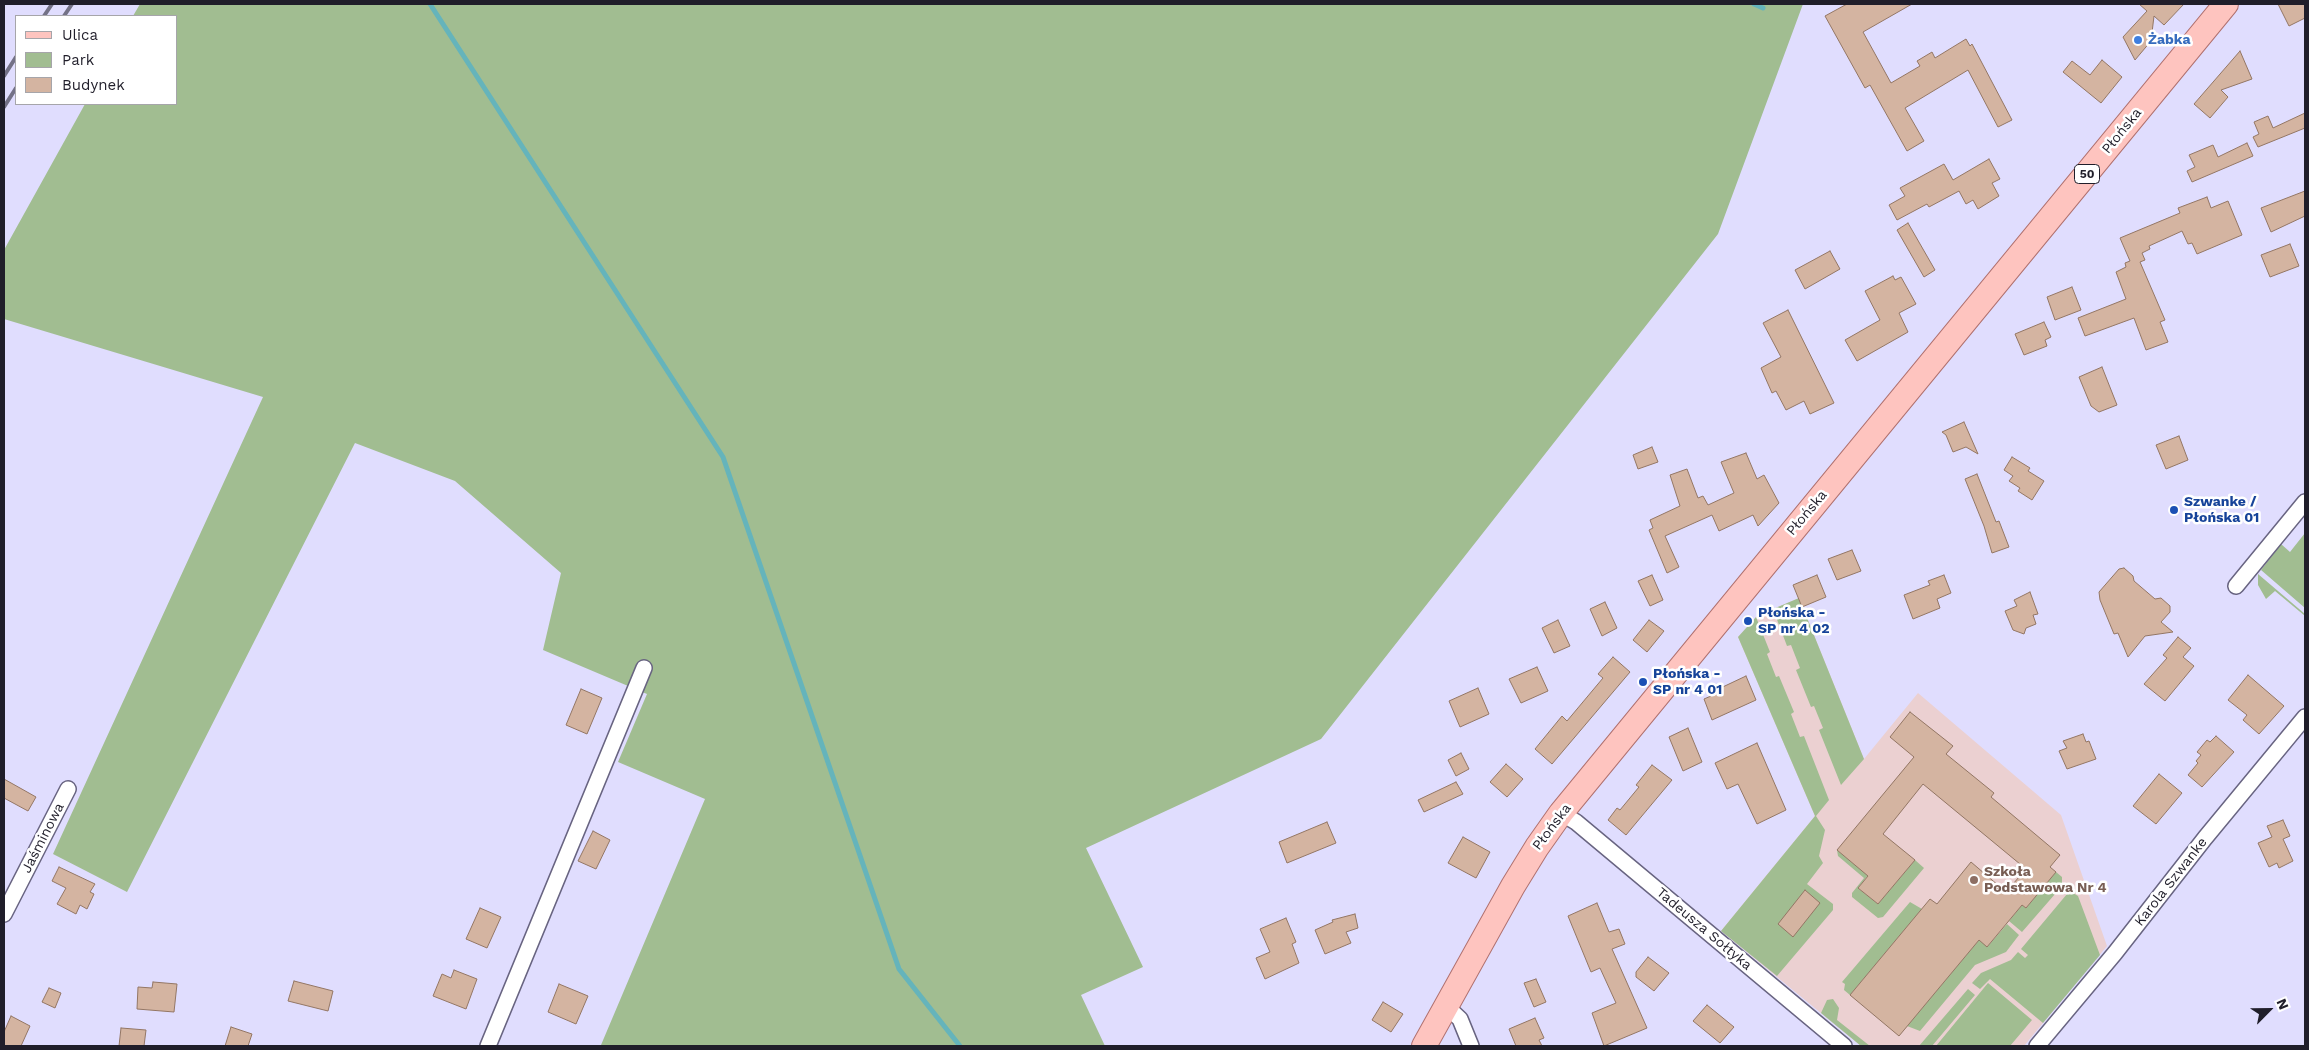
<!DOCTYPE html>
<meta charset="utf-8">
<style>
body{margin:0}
#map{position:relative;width:2309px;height:1050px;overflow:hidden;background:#e0ddfe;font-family:"Work Sans",sans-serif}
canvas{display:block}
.frame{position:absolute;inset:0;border:5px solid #201e2a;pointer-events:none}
.legend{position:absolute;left:15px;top:15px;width:162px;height:90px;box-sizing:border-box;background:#fff;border:1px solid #a6a5aa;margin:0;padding:6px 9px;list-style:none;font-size:15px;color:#201e2a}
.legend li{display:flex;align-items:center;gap:10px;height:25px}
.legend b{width:25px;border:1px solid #a6a5aa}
.north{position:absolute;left:2244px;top:985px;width:50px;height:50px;-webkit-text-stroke:4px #fff;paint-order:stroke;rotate:67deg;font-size:14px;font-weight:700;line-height:20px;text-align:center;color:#201e2a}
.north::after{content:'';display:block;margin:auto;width:18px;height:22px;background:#201e2a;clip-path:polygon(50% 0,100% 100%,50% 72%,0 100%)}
</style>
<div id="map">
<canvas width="2309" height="1050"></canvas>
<div class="frame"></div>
<ul class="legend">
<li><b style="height:6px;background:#fec4bf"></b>Ulica</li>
<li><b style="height:14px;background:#a1bd91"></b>Park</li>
<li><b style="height:14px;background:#d4b4a1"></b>Budynek</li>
</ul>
<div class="north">N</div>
</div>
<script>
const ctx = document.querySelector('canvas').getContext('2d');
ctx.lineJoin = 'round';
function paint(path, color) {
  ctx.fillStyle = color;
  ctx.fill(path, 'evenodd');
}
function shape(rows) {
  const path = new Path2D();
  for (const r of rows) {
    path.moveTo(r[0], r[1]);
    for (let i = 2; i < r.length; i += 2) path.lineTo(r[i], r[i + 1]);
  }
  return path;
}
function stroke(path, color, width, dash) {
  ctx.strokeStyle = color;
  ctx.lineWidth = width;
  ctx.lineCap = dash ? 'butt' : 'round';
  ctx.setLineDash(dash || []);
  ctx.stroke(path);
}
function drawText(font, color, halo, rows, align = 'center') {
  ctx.font = font + ' "Work Sans",sans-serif';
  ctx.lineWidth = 5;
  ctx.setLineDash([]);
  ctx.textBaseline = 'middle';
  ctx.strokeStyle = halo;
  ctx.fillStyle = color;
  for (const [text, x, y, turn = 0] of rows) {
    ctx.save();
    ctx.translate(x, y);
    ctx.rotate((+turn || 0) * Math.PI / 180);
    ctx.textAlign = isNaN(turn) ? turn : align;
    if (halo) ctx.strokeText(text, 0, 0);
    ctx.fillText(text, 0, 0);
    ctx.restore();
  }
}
const education = shape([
 [1799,598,1864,759,1918,693,2061,815,2107,946,2024,1046,1861,1046,1721,931,1815,816,1738,637,1757,616]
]);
const green = shape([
 [140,4,1803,4,1718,234,1321,739,1086,848,1143,967,1081,995,1105,1046,604,1046,601,1045,705,799,618,762,647,694,543,650,561,573,455,481,355,443,127,892,53,854,263,397,4,319,4,250,85,104,176,104,176,16,133,16],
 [2305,533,2305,608,2261,570,2281,544,2290,552],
 [2258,574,2305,614,2305,616,2275,591,2266,599,2258,585],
 [1799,598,1864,759,1841,785,1819,730,1823,728,1814,706,1811,707,1796,670,1800,668,1791,645,1787,646,1773,609],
 [1756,617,1770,652,1767,654,1776,677,1779,676,1794,712,1791,714,1800,737,1804,736,1829,800,1816,816,1825,830,1819,856,1823,863,1807,884,1833,904,1833,910,1777,976,1721,931,1815,816,1738,637],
 [1837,850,1855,865,1868,850,1880,860,1858,888,1878,904,1915,860,1924,868,1883,917,1878,918,1852,897,1852,893,1864,878,1838,856],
 [2056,872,2062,877,2062,886,2022,932,2009,921,2022,905,2026,908],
 [2073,893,2078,896,2100,955,2043,1023,1990,979,1980,989,1972,983,1981,973,2011,960,2018,952,2025,958,2028,955,2021,949,2067,894],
 [1910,902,1922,909,1850,995,1844,990,1845,984,1842,982],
 [2007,924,2019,935,2006,952,1975,965,1920,1031,1907,1026,1979,940,1988,946],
 [1988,983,2032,1020,2010,1046,1936,1046],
 [1968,989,1975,995,1932,1046,1919,1046],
 [1833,999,1839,1008,1837,1020,1870,1046,1861,1046,1821,1013,1827,1000]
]);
const stream = shape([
 [430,4,723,457,899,969,960,1046],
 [1754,4,1763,8]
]);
const building = shape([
 [1847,4,1912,4,1863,32,1891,83,1920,66,1917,61,1932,52,1935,58,1966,39,1970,46,1972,44,2012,120,1998,127,1968,70,1905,108,1924,141,1907,151,1870,85,1865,88,1825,16,1847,4],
 [2139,4,2184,4,2164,25,2154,16,2151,41,2135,60,2123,37,2147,11,2139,4],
 [2278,4,2305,4,2305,18,2289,26,2278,4],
 [2240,51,2252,79,2221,90,2228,97,2210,118,2194,104,2240,51],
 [2102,60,2122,77,2101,103,2063,72,2072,61,2090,75,2102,60],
 [2305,113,2305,128,2258,147,2253,137,2259,134,2254,122,2268,116,2273,128,2305,113],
 [2247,143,2253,156,2192,182,2187,171,2195,167,2189,155,2213,145,2218,157,2247,143],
 [1989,159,2000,179,1992,183,1999,196,1978,209,1973,200,1966,204,1959,191,1929,207,1927,204,1897,220,1889,205,1905,196,1900,188,1944,164,1953,180,1989,159],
 [2305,191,2305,216,2271,232,2261,208,2305,191],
 [2207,197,2211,208,2228,201,2242,235,2197,254,2192,243,2188,244,2182,231,2149,246,2150,249,2142,253,2145,260,2140,262,2165,320,2160,322,2168,342,2146,350,2134,318,2085,336,2078,318,2126,299,2116,272,2126,267,2125,263,2130,261,2120,238,2180,213,2178,208,2207,197],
 [1908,223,1935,270,1924,277,1897,230,1908,223],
 [2290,244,2299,266,2270,277,2261,255,2290,244],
 [1830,251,1840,269,1805,289,1795,270,1830,251],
 [1893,276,1895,280,1901,277,1916,304,1899,313,1908,332,1857,361,1845,340,1880,320,1865,291,1893,276],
 [2072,287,2081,310,2055,320,2047,297,2072,287],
 [1788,310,1834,403,1810,414,1804,401,1786,410,1776,391,1772,393,1761,368,1781,357,1763,323,1788,310],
 [2044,322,2051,337,2045,340,2047,346,2024,355,2015,334,2044,322],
 [2102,367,2117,405,2099,412,2091,406,2079,377,2102,367],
 [1964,422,1978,454,1966,447,1953,452,1946,435,1942,432,1964,422],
 [2179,436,2188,460,2166,469,2156,445,2179,436],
 [1652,447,1658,462,1638,469,1633,455,1652,447],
 [1746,453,1757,479,1764,475,1779,503,1758,526,1753,515,1719,531,1712,515,1665,536,1679,567,1667,573,1649,530,1653,528,1650,520,1680,506,1670,475,1687,469,1698,498,1703,496,1708,505,1734,493,1721,462,1746,453],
 [2012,457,2030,468,2028,471,2044,481,2032,500,2018,491,2020,488,2009,481,2013,476,2004,470,2012,457],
 [1977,474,1996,522,1999,521,2009,547,1992,553,1984,526,1965,479,1977,474],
 [1852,550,1861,571,1837,580,1828,559,1852,550],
 [2124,568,2133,576,2134,581,2155,599,2161,598,2170,606,2170,612,2161,622,2173,632,2145,636,2128,657,2118,633,2114,634,2100,600,2099,592,2119,569,2124,568],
 [1652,575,1663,600,1650,606,1638,581,1652,575],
 [1817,575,1826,597,1802,607,1793,585,1817,575],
 [1944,575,1951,593,1937,599,1940,608,1913,619,1904,595,1930,585,1928,581,1944,575],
 [2030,592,2038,614,2033,615,2036,624,2026,628,2024,634,2013,630,2005,611,2017,606,2014,600,2030,592],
 [1605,602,1617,628,1602,636,1590,609,1605,602],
 [1558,620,1570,646,1554,653,1542,628,1558,620],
 [1649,620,1664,631,1647,652,1633,640,1649,620],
 [2178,637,2191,648,2183,657,2194,666,2165,701,2144,684,2167,658,2163,655,2178,637],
 [1613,657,1630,672,1552,764,1535,749,1562,716,1567,721,1603,678,1598,674,1613,657],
 [1537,667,1548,691,1521,703,1509,679,1537,667],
 [2248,675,2284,706,2259,734,2243,720,2247,715,2228,700,2248,675],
 [1746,676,1756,700,1712,720,1704,699,1711,696,1710,693,1746,676],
 [1478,688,1489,714,1460,727,1449,701,1478,688],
 [581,689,602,698,587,734,566,725,581,689],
 [1910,712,1953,746,1946,754,1994,793,1991,797,2060,855,2050,867,2056,872,2026,908,2022,905,1987,947,1979,940,1899,1036,1850,995,1930,899,1937,904,1971,862,2006,892,2026,869,1923,784,1883,834,1915,860,1878,904,1858,888,1868,876,1837,850,1914,757,1890,737,1910,712],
 [1688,728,1702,762,1683,771,1669,737,1688,728],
 [2083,734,2086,742,2089,741,2096,759,2067,769,2059,751,2067,748,2063,741,2083,734],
 [2216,736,2234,752,2202,787,2188,775,2198,763,2196,761,2201,755,2197,752,2207,740,2210,742,2216,736],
 [1757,743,1786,810,1757,824,1738,784,1727,789,1715,763,1757,743],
 [1461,753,1469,769,1456,776,1448,760,1461,753],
 [1506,764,1523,779,1507,797,1490,782,1506,764],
 [1652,765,1672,780,1626,835,1608,820,1617,808,1620,810,1639,787,1636,785,1652,765],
 [2159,774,2182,793,2156,824,2133,806,2159,774],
 [4,779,36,797,28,811,4,798,4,779],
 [1456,782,1463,794,1424,812,1418,800,1456,782],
 [2283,820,2290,836,2283,839,2293,861,2279,868,2277,863,2269,867,2258,843,2272,837,2267,826,2283,820],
 [1327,822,1336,843,1287,863,1279,842,1327,822],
 [593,831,610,840,596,869,578,861,593,831],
 [1463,837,1490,852,1476,878,1448,863,1463,837],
 [59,867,95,884,90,892,94,894,87,909,80,905,76,914,57,904,66,888,52,881,59,867],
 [1805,890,1820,903,1793,937,1778,924,1805,890],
 [1597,903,1609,932,1619,929,1625,944,1612,949,1647,1028,1604,1046,1592,1013,1616,1003,1600,968,1591,972,1568,916,1597,903],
 [480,908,501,917,487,948,466,939,480,908],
 [1355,914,1358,928,1346,932,1351,943,1325,954,1315,930,1333,922,1332,920,1355,914],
 [1286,918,1296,942,1292,944,1299,963,1265,979,1256,958,1270,952,1260,929,1286,918],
 [1648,957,1669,973,1654,991,1636,977,1636,972,1648,957],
 [454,970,477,979,466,1009,433,996,442,974,451,978,454,970],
 [1536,979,1546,1002,1534,1007,1524,983,1536,979],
 [294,981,333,991,328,1011,288,1001,294,981],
 [153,982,177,984,174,1012,137,1009,138,987,152,988,153,982],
 [559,984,588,996,576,1024,548,1012,559,984],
 [49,988,61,993,55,1008,42,1002,49,988],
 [1383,1002,1403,1014,1391,1032,1372,1020,1383,1002],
 [1707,1005,1734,1027,1720,1043,1693,1021,1707,1005],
 [11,1016,30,1026,21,1046,4,1046,4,1032,11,1016],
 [1535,1018,1544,1038,1539,1040,1542,1046,1516,1046,1509,1029,1535,1018],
 [231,1027,252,1034,248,1046,225,1046,231,1027],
 [121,1028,146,1030,144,1046,119,1046,121,1028]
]);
const minor = shape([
 [2236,586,2305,502],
 [1561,813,1576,822,1844,1046],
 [4,914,68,789],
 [1446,1006,1460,1019,1471,1046],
 [488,1046,644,668],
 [2037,1046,2115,953,2205,838,2305,717]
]);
const primary = shape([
 [1424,1046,1513,886,1537,847,1561,813,2226,4]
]);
const rail = shape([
 [44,16,52,4],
 [64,16,72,4],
 [4,76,16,57],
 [4,107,16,88]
]);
const markers = [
 [2138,40,5,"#3f7fe0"],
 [2174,510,5,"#1a4fb4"],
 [1748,621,5,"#1a4fb4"],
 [1643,682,5,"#1a4fb4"],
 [1974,880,5,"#8d6e63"]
];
const shields = [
 [2087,174,25]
];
const shieldNames = [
 ["50",2087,174]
];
const shopNames = [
 ["Żabka",2148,40]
];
const streetNames = [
 ["Płońska",2122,131,-51],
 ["Płońska",1807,513,-50],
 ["Płońska",1552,827,-53],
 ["Jaśminowa",43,838,-63],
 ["Karola Szwanke",2171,882,-52],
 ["Tadeusza Sołtyka",1704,929,40]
];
const transitNames = [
 ["Szwanke /",2184,502],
 ["Płońska 01",2184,518],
 ["Płońska -",1758,613],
 ["SP nr 4 02",1758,629],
 ["Płońska -",1653,674],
 ["SP nr 4 01",1653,690]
];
const educationNames = [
 ["Szkoła",1984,872],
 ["Podstawowa Nr 4",1984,888]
];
paint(education, '#ebd0d1');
paint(green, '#a1bd91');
stroke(stream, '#65b4bb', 5);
paint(building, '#d4b4a1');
stroke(building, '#937664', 1);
stroke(minor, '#686481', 18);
stroke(primary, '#b0716f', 26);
stroke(minor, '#fff', 15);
stroke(primary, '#fec4bf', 24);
stroke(rail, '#737186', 4);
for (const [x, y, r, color] of markers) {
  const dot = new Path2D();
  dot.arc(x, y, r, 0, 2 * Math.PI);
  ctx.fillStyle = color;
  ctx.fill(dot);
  stroke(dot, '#fff', 2);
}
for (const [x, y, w] of shields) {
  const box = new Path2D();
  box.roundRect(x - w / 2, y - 9.5, w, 19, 4);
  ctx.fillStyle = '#fff';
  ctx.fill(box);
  stroke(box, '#201e2a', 1);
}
drawText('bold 12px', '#201e2a', null, shieldNames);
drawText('bold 14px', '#366cbe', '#fff', shopNames, 'left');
drawText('14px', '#201e2a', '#fff', streetNames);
drawText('bold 14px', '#164399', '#fff', transitNames, 'left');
drawText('bold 14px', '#785e54', '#fff', educationNames, 'left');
</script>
